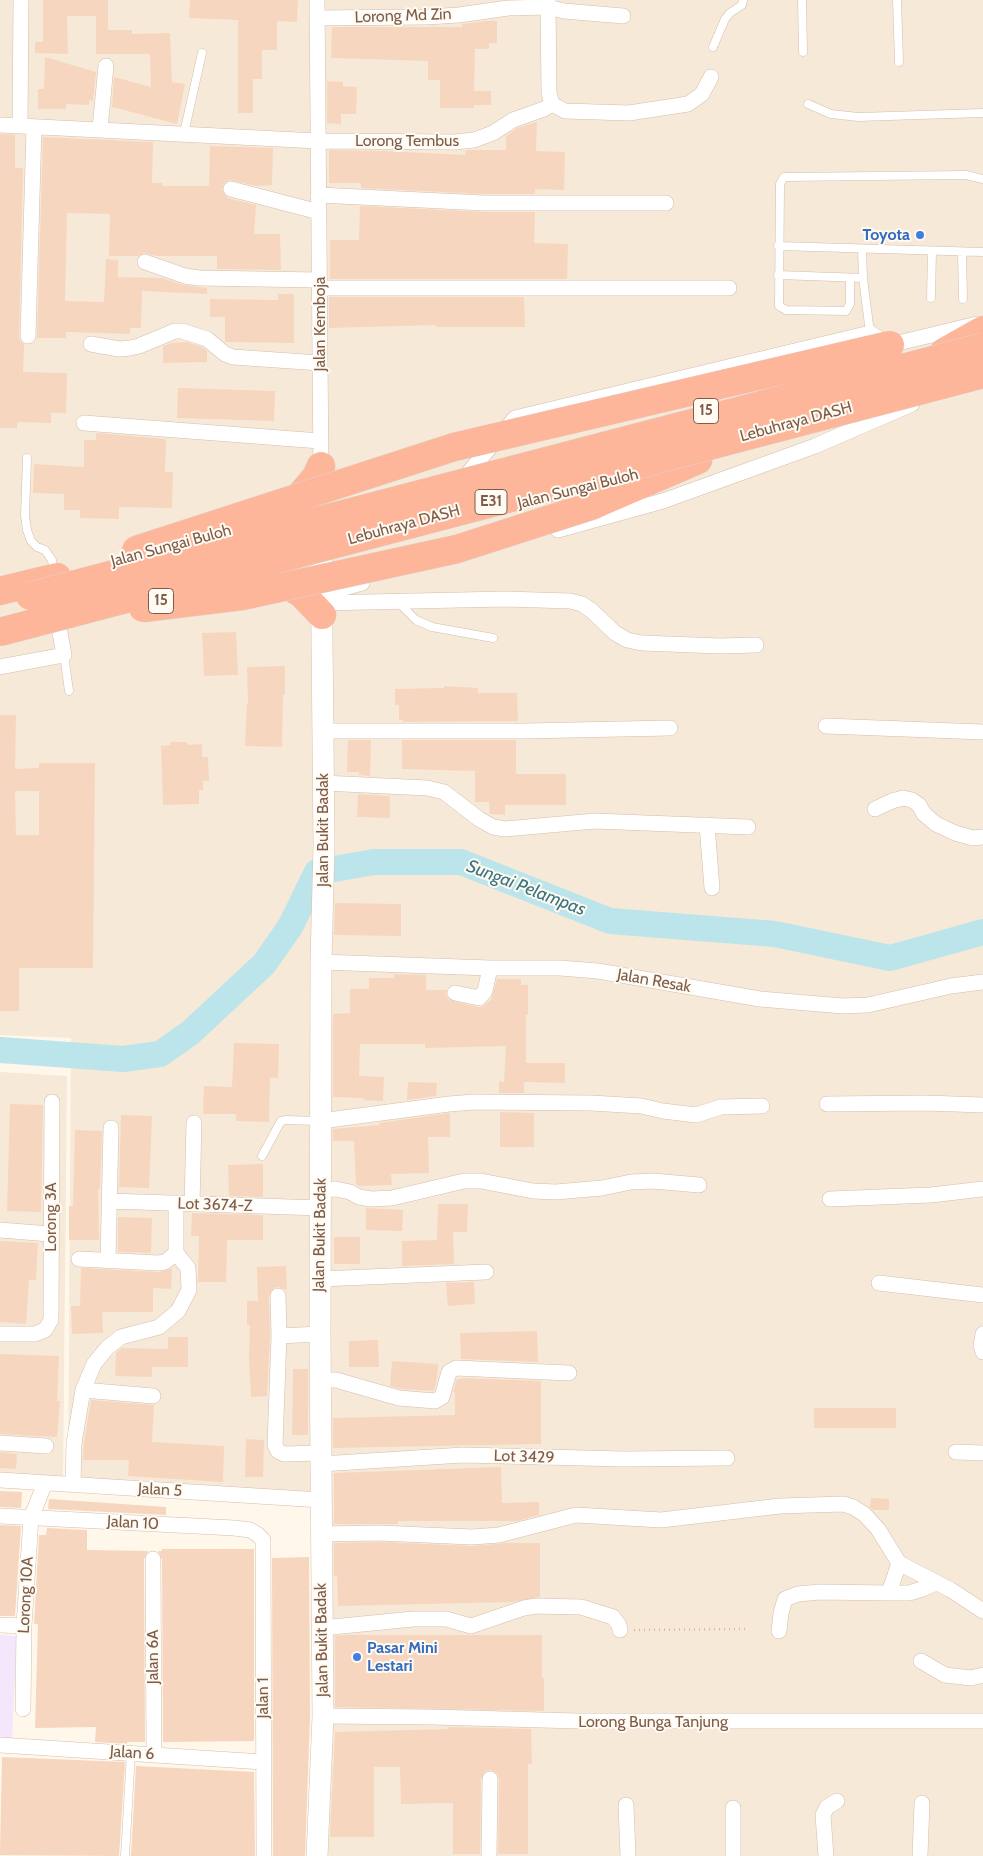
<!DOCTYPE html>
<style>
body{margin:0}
canvas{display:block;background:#fef7ea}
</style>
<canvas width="983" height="1856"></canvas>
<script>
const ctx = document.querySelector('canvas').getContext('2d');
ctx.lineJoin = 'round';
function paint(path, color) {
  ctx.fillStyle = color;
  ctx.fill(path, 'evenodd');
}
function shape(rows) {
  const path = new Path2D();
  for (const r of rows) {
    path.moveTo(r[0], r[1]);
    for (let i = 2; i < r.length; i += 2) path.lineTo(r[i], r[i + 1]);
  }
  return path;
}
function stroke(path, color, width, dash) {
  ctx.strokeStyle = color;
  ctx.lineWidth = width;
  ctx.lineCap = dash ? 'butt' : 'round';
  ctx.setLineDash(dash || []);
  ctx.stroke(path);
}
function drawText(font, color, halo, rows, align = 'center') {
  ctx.font = font + ' Cabin,sans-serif';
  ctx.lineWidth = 4;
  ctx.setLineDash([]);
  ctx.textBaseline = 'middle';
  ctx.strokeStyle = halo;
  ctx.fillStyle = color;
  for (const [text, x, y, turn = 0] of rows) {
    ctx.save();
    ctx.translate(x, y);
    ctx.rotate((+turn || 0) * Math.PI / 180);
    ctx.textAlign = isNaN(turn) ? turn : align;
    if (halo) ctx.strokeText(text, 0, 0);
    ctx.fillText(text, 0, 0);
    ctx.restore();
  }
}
const residential = shape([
 [0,0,983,0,983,1856,325,1856,324,1495,68,1480,71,1038,0,1035],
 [0,1072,67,1076,63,1479,0,1475]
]);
const education = shape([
 [0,1635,17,1636,12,1738,0,1738]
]);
const river = shape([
 [0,1050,123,1059,160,1054,190,1033,264,964,290,927,317,872,374,862,461,862,610,921,775,934,890,958,983,932]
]);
const building = shape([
 [43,0,108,0,108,30,132,30,132,34,170,33,172,82,185,84,177,124,112,107,114,77,151,87,150,54,96,54,96,16,67,16,68,54,35,53,35,42,43,42],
 [190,0,298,0,297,22,277,21,277,50,262,50,262,79,253,79,253,113,238,113,238,20,189,18],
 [486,21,497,21,497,43,489,43,489,49,475,49,474,91,491,91,491,105,474,105,474,108,440,108,440,80,428,80,428,61,331,58,332,27,462,27,462,24],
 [45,57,96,72,93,101,89,100,89,105,66,104,66,109,38,109,38,89,44,89],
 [327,81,343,82,343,86,357,87,356,114,341,114,341,124,327,123],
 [537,122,536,151,565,152,564,190,535,189,535,194,484,194,361,188,361,183,329,183,329,150,384,151,465,155,466,150,506,150,506,136,517,128],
 [0,134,15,135,15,168,23,168,19,336,20,341,24,344,23,372,67,373,66,413,51,413,51,423,17,422,17,428,0,428],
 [43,137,153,142,152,183,162,183,162,186,209,186,210,146,273,148,272,185,257,186,229,180,224,183,222,191,228,198,256,205,254,234,280,234,281,270,217,269,217,256,157,256,144,253,138,256,109,256,110,214,67,213,65,301,104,302,106,259,118,260,118,277,162,278,184,285,207,288,207,294,142,291,141,328,130,328,130,334,66,332,66,338,37,338],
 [360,206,484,212,535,212,534,243,568,244,567,279,330,279,330,240,359,240],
 [278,294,294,294,294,343,225,342,225,317,210,317,210,299,278,300],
 [329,297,524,297,525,327,436,327,436,325,329,328],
 [187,342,202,347,207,351,207,362,163,363,163,346,172,343],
 [178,388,275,391,274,421,177,418],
 [96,433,166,439,165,472,173,472,172,508,119,507,119,519,80,518,80,510,64,510,64,494,33,493,34,464,84,467,84,440,96,440],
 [236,632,238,675,204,676,202,633],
 [285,666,285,695,283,695,282,747,245,746,247,704,248,704,247,667],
 [444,686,478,688,478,693,517,693,518,721,403,722,403,720,399,720,399,705,395,705,395,689,444,688],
 [0,715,16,715,15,769,39,768,39,763,95,763,93,968,19,968,19,1011,0,1011],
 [15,791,39,791,39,835,16,835],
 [348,740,371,740,370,776,359,775,359,772,347,772],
 [402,740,516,740,516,774,566,774,566,805,505,805,505,815,490,814,489,802,475,802,475,771,402,769],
 [170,742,187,742,187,745,202,744,202,757,208,757,209,781,203,781,203,790,199,790,199,804,163,805,161,746,170,745],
 [358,794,390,796,390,818,357,817],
 [335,903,401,904,401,936,334,935],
 [394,974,426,975,426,990,446,990,446,995,449,1000,478,1007,482,1007,491,1000,497,979,521,979,521,985,528,985,528,1015,526,1015,526,1063,565,1063,565,1083,524,1082,524,1093,499,1093,499,1081,504,1082,506,1046,425,1048,425,1044,360,1044,359,1076,384,1077,383,1101,364,1100,364,1098,333,1097,333,1014,350,1013,350,989,369,989,369,978,394,978],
 [234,1043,279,1044,278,1078,270,1078,269,1122,236,1121,236,1114,203,1114,204,1086,232,1087],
 [408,1082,437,1083,436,1096,407,1100],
 [10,1104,43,1105,41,1212,7,1211],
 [500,1112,534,1113,534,1147,500,1147],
 [450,1113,450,1137,428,1137,429,1173,391,1174,392,1185,359,1186,356,1184,354,1141,333,1141,333,1129,379,1125,379,1123],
 [121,1115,152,1116,149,1188,119,1187],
 [75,1130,102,1131,100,1189,98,1189,99,1240,69,1240,69,1206,73,1206],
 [263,1164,263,1197,229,1196,228,1165],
 [438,1204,468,1204,467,1232,453,1232,454,1264,402,1266,402,1241,437,1240],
 [366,1208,403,1210,402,1231,366,1230],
 [192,1213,263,1215,263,1240,227,1240,226,1282,198,1282,199,1236,191,1236],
 [118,1217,152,1218,151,1253,118,1252],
 [334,1237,360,1237,360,1264,334,1264],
 [0,1241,38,1243,36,1280,29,1280,26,1324,0,1322],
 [286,1266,287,1290,278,1287,274,1288,269,1296,270,1336,267,1396,251,1397,249,1359,250,1325,247,1325,247,1301,258,1301,257,1267],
 [81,1268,158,1272,172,1269,171,1289,153,1288,153,1312,102,1312,103,1333,72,1334,71,1306,80,1306],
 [474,1282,475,1304,448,1306,446,1283],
 [537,1331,538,1362,461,1359,460,1333],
 [168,1337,188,1337,188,1367,152,1367,152,1377,115,1376,116,1353,122,1348,168,1349],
 [378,1340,379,1367,349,1367,349,1341],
 [0,1354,59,1356,57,1401,60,1401,57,1437,0,1434],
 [392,1361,438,1364,437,1379,434,1391,401,1389,390,1386],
 [293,1369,308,1369,308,1435,292,1435],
 [462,1378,541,1381,541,1444,333,1448,333,1418,455,1415,455,1392,453,1392,457,1379,462,1379],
 [91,1400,154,1405,152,1442,224,1446,223,1482,128,1476,129,1460,83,1460,84,1442],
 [814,1408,896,1408,896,1428,814,1428],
 [246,1439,264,1440,263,1477,245,1477],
 [0,1452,17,1454,16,1469,0,1468],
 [501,1467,502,1503,539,1502,539,1515,517,1521,398,1521,398,1524,334,1524,334,1473],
 [0,1491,22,1492,21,1508,0,1507],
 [871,1498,889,1499,889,1510,873,1510,870,1507],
 [49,1499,166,1507,166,1515,48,1509],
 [0,1525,21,1526,15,1616,0,1616],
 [47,1528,87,1530,87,1550,148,1551,144,1559,145,1742,127,1742,127,1744,95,1742,96,1727,35,1728,38,1624,34,1624,39,1535,46,1535],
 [379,1542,472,1546,506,1543,540,1543,540,1597,513,1602,338,1606,337,1576,334,1576,334,1543],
 [162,1549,254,1549,254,1741,163,1742,162,1559,158,1551,162,1551],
 [309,1557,310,1716,305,1856,273,1856,272,1558],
 [345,1635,542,1635,542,1678,544,1678,544,1711,335,1707,335,1636],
 [449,1727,531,1729,532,1764,528,1764,528,1854,498,1854,499,1779,498,1774,491,1770,485,1771,481,1779,480,1854,453,1854,453,1803,401,1804,400,1767,374,1767,374,1837,330,1837,335,1732,449,1729],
 [2,1757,125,1762,119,1856,0,1855],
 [136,1766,254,1772,255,1856,131,1856]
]);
const path = shape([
 [634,1630,746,1629]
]);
const lane = shape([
 [802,0,803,52],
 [897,0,899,62],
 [713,47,725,19,730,13,742,5,743,0],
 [808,104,831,114,858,117,983,113],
 [184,133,202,53],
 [778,246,983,252],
 [862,249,863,278,870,333],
 [962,252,963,299],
 [778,275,863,278],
 [850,278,850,304,846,311,786,310,779,306,780,184,784,177,966,175,983,179],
 [931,298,932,251],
 [27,458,25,516,27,530,31,541,37,547,45,550,52,560,54,572],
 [399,603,416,620,432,627,493,638],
 [64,655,69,691],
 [262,1156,281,1121,286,1120,319,1121],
 [125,1856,131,1753]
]);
const street = shape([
 [317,0,321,473],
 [548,0,549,93,552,104],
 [317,18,427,17,459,15,508,8,548,7,564,11,623,16],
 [552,104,565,111,629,113,688,104,702,94,711,77],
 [0,125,318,141,455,142,474,140,493,133,513,120,544,109,552,104],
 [20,126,21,0],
 [100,129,106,66],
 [231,189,319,212],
 [318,195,484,203,666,203],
 [145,262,185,276,199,278,319,280],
 [319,288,729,288],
 [28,336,34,127],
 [91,344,119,349,130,348,139,346,175,331,182,331,207,339,225,354,233,357,320,363],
 [84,423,320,441],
 [469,472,515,418,870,333,890,345,977,324],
 [558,530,663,501,815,446,912,404],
 [322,594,362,583],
 [322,603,505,599,570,601,582,604,592,611,615,633,627,640,642,643,720,646,756,645],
 [0,667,64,655,59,627],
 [826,726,983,732],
 [323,731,525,731,670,728],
 [323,783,427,788,444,792,479,819,493,827,505,829,595,821,748,827],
 [875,809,892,801,903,798,912,800,919,805,924,814,936,824,955,833,973,838,983,837],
 [707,825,712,888],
 [321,962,490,968,560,968,598,971,760,999,843,1006,868,1005,951,986,983,982],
 [455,993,479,998,485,991,490,968],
 [827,1104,925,1103,983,1105],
 [321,1121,449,1104,474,1102,591,1103,641,1106,663,1111,696,1115,721,1107,762,1106],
 [321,1190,336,1189,350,1192,359,1197,371,1199,392,1198,464,1181,481,1181,533,1191,556,1192,602,1188,631,1182,653,1181,699,1185],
 [830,1199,931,1195,983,1189],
 [109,1201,321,1208],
 [192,1204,194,1123],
 [0,1230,50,1234],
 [79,1259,158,1263,165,1262,176,1253],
 [108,1260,111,1128],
 [320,1279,486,1272],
 [879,1283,983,1295],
 [278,1296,279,1336,275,1445,278,1451,284,1454,321,1453],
 [0,1334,35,1334,45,1330,51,1320,52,1102],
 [983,1334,981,1346,983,1352],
 [279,1336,320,1334],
 [320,1380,336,1380,399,1398,435,1401,442,1397,449,1372,456,1368,569,1373],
 [83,1390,153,1396],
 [0,1443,46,1446],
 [956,1452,983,1453],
 [321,1464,463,1455,623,1459,727,1458],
 [0,1480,321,1500],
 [73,1485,74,1443,83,1390,94,1364,107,1348,121,1337,159,1327,178,1311,189,1290,188,1268,176,1253,176,1203],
 [0,1516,234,1528,250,1530,257,1534,263,1540,264,1856],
 [321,1534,379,1533,472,1537,499,1535,576,1515,661,1520,780,1506,843,1504,853,1507,864,1514,878,1529,899,1563,951,1590,983,1611],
 [153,1559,154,1755],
 [889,1593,909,1593,922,1589,936,1583],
 [0,1625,24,1626],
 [322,1628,413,1619,446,1619,471,1626,524,1608,536,1606,581,1607,613,1617,619,1625,620,1630],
 [779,1631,781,1613,785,1599,798,1594,820,1592,889,1593,899,1563],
 [921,1661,945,1675,971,1678,983,1675],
 [23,1709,24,1626,31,1518,45,1483],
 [323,1716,431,1717,578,1721,983,1721],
 [0,1745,263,1762],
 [626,1805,628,1856],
 [733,1808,733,1856],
 [489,1856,490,1779],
 [826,1856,823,1815,827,1807,837,1801],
 [920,1856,922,1803]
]);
const secondary = shape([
 [317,1856,323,1716,320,1334,321,962,324,845,321,534]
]);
const highway = shape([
 [944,352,983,330],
 [293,504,316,477,321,466],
 [594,505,698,460],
 [271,578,289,586,302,594,322,615],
 [0,591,57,577]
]);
const highwayBridge = shape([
 [136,550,454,447,890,345],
 [30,596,983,347],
 [143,608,242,596,457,549,594,505],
 [0,632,983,374]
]);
const markers = [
 [920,235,5,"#3f7fe0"],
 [357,1657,5,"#3f7fe0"]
];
const shields = [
 [706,411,25],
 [491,502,32],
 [161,601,25]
];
const shieldNames = [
 ["15",706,411],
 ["E31",491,502],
 ["15",161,601]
];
const streetNames = [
 ["Lorong Md Zin",403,16,-2],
 ["Lorong Tembus",407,141],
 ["Jalan Kemboja",320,324,-90],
 ["Lebuhraya DASH",796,422,-15],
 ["Jalan Sungai Buloh",578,489,-14],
 ["Lebuhraya DASH",404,525,-15],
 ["Jalan Sungai Buloh",171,546,-15],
 ["Jalan Bukit Badak",323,830,-90],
 ["Jalan Resak",654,981,10],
 ["Lot 3674-Z",215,1205,2],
 ["Lorong 3A",51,1217,-90],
 ["Jalan Bukit Badak",320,1235,-89],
 ["Lot 3429",524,1457,2],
 ["Jalan 5",160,1490,3],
 ["Jalan 10",133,1523,3],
 ["Lorong 10A",26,1595,-87],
 ["Jalan Bukit Badak",322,1640,-91],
 ["Jalan 6A",153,1657,-90],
 ["Jalan 1",263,1698,-90],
 ["Lorong Bunga Tanjung",653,1722],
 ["Jalan 6",132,1753,4]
];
const shopNames = [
 ["Toyota",910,235],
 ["Pasar Mini",367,1648,"left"],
 ["Lestari",367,1666,"left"]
];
const waterNames = [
 ["Sungai Pelampas",526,888,21]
];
paint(residential, '#f7e9d7');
paint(education, '#f4e6fb');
stroke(river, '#bbe4eb', 26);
paint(building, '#f7d6bf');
stroke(lane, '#d3bead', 9);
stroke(street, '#d3bead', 16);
stroke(secondary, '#d9c1ad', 22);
stroke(highway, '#ddd5d0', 29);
stroke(path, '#ddb9a0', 2.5, [1, 4]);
stroke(lane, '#fff', 8);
stroke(street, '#fff', 15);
stroke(secondary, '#fff', 21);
stroke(highway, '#feb69b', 28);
stroke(highwayBridge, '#ddd5d0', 29, []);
stroke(highwayBridge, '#feb69b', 28);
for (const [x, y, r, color] of markers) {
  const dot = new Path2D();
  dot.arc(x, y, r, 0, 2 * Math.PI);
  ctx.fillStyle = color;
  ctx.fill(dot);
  stroke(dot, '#fffaf2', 2);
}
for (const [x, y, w] of shields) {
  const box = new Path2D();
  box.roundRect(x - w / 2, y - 12.5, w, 25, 4);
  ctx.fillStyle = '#fffaf2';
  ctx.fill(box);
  stroke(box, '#7d5c49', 1);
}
drawText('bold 15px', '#7d5c49', null, shieldNames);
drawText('16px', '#7d5c49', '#fffaf2', streetNames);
drawText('bold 16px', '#366cbe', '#fffaf2', shopNames, 'right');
drawText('italic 18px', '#3a7684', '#fffaf2', waterNames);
</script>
